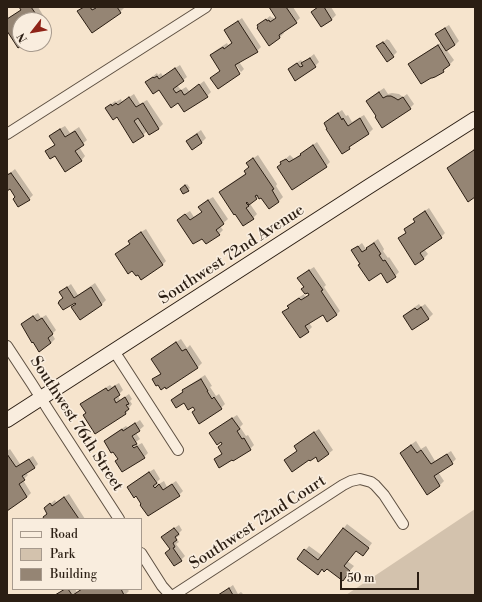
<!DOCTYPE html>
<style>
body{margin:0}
#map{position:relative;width:482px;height:602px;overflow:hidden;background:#f6e4cd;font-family:"Libre Bodoni",serif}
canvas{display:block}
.frame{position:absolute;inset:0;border:8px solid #2b1e13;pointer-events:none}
.legend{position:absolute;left:12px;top:518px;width:130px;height:72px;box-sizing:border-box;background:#f9edde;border:1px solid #a79a8d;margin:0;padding:5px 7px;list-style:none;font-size:12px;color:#2b1e13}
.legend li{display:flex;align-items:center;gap:8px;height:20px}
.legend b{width:20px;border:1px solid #a79a8d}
.north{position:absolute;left:12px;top:12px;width:40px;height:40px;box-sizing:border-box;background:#f9edde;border:1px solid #a79a8d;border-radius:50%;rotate:239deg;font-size:11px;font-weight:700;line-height:16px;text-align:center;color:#2b1e13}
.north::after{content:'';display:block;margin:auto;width:14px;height:18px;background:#8f2418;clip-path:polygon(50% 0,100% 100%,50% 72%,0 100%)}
.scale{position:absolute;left:340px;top:572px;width:79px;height:18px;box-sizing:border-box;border:2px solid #2b1e13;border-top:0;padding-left:5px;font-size:12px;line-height:14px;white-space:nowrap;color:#2b1e13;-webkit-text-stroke:3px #f9edde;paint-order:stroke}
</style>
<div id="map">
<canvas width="482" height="602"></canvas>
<div class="frame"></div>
<ul class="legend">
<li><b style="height:5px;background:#f9edde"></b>Road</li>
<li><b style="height:11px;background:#d3c2ad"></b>Park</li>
<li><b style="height:11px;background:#958574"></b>Building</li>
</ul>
<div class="north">N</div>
<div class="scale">50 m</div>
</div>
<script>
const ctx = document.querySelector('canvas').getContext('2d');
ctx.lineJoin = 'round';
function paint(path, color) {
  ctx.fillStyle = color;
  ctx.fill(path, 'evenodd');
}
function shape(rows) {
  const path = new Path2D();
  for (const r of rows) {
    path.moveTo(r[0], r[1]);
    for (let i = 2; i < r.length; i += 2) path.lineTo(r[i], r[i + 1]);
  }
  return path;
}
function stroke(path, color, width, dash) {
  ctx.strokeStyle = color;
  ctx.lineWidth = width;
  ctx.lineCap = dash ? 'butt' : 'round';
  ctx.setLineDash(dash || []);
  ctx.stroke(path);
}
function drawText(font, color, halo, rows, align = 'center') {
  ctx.font = font + ' "Libre Bodoni",serif';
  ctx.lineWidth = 3.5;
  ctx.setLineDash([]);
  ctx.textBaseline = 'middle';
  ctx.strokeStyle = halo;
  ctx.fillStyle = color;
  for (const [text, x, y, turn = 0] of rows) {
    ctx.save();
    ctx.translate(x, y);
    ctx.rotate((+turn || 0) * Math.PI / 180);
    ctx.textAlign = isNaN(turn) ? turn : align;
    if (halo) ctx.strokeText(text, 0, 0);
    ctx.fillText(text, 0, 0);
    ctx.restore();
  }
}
const green = shape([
 [475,509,475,595,346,595]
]);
const shadow = shape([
 [21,7,38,7,49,25,44,30,44,20,20,20,20,44,22,44,18,47,7,29,7,19,22,9],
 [83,7,124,7,124,8,120,12,79,12],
 [270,7,293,7,300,18,296,22,283,31,284,33,280,37,269,44,259,25,270,16,272,18,273,17,274,19,277,17],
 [318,7,331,7,336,15,332,19,321,26,312,12],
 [242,18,261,47,257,51,239,62,244,69,241,72,233,61,221,71,211,55,215,51,227,43,228,45,233,42,230,27],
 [449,25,459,41,455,45,446,49,454,60,443,71,410,64,414,60,442,42,437,34,441,30],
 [387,39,388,40,389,40,397,52,393,56,378,47],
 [314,54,319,62,315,66,289,69,293,65,301,60,303,63],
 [180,65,187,77,177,85,181,90,186,87,189,91,191,91,204,81,211,92,207,96,178,102,159,88,146,82,157,73,158,75,161,73,163,76],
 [384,88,388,94,392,93,399,94,403,97,407,94,414,104,410,108,377,116,367,101,371,97],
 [134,94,140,104,147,100,163,124,159,128,150,134,147,131,143,135,106,108,115,101,116,102,121,99,122,102],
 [342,110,346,116,348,115,352,122,364,115,373,129,369,133,353,143,353,144,349,148,325,123,329,119],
 [65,126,70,133,79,127,87,140,79,147,85,156,81,161,55,155,46,151,55,144,50,136,54,132],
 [201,130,206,138,202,142,192,148,187,141,191,137],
 [317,142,330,162,326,166,282,162,290,155,294,159],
 [475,149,475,196,448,168,452,164],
 [258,155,277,184,276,186,283,197,279,201,269,207,262,196,259,196,250,204,257,214,253,218,220,192,224,188,246,173,245,171,250,166,247,163],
 [15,169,33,195,29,199,16,197,11,188,7,190,7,171,9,174],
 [187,184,190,188,183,193,183,187],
 [213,197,228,219,220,226,223,230,219,234,206,243,182,216,190,211,194,217,202,212,199,207,203,203],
 [429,208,445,233,441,237,424,249,428,254,424,258,399,238,407,232,405,229,409,225,416,221,415,219,419,215],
 [146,229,166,261,162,265,138,273,116,254,120,250,131,243,129,241,133,237],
 [378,239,384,249,383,251,388,258,389,257,399,272,395,276,381,272,361,264,353,250,362,243,366,249,371,244],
 [314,267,326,285,324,287,340,311,336,315,323,313,309,323,312,327,308,331,284,313,289,307,288,306,292,302,304,294,305,297,309,294,299,278,303,274],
 [95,283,106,300,102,304,80,319,73,307,77,303,75,301,60,301,64,297,61,292,71,284,78,295],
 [419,304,421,307,425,304,433,314,429,318,413,329,404,316,408,312],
 [38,313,41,318,46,315,56,330,52,334,55,339,51,343,39,350,22,324,26,320],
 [181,339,187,348,190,345,202,363,198,367,166,388,153,379,161,373,152,359,156,355],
 [205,375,212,386,210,387,216,396,219,394,225,404,221,408,196,410,193,406,184,402,172,400,176,396,184,391,184,390,188,386],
 [119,383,123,390,118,395,120,400,129,394,132,399,130,401,132,404,129,408,130,409,126,413,95,433,87,412,82,404,86,400,110,385,112,387],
 [237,415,243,424,240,427,246,436,248,435,254,445,250,449,234,460,215,460,223,453,223,443,211,433,215,429],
 [140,420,144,426,136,433,140,439,136,442,138,445,142,443,148,453,144,457,119,459,105,441,109,437,126,426,128,428],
 [319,429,333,450,328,454,286,460,290,456,298,451,295,446,299,442],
 [416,441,421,449,426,446,435,461,451,451,456,459,452,463,438,472,444,481,440,485,428,493,401,453,405,449],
 [10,449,20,464,33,456,38,464,34,468,26,473,28,475,23,480,31,493,27,497,7,509,7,451],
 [154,469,160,479,157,482,159,484,164,481,167,487,176,481,183,491,179,495,137,495,128,487,132,483],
 [69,494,85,519,45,519,44,517,48,513,45,508,55,500,56,502],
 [347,524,372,543,366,551,356,550,347,561,354,566,346,575,327,568,322,569,298,559,309,546,323,556],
 [179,525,182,530,179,533,180,535,176,538,179,542,176,544,185,556,181,560,171,549,167,533],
 [233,585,238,594,241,592,244,595,219,595],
 [64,589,75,589,77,592,81,589,127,589,129,591,125,595,55,595]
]);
const building = shape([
 [19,7,31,7,40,20,20,20,20,44,24,44,18,48,7,31,7,19,21,10,19,7],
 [84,7,90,7,92,10,96,8,95,7,117,7,121,13,92,33,77,11,84,7],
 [269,7,286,7,297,23,279,35,280,38,269,46,257,28,258,27,257,25,266,19,267,21,269,20,270,22,276,18,269,7],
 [318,7,324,7,332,20,321,27,311,12,318,7],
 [238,21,258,52,235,65,240,74,218,89,210,78,220,71,210,55,223,47,224,49,232,43,224,30,238,21],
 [445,28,455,45,446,51,435,34,445,28],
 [383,42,384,44,384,43,394,57,387,62,376,46,383,42],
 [438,45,450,65,443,70,444,72,435,77,432,78,431,78,421,84,408,64,438,45],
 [310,58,316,67,295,81,288,69,297,63,300,67,303,66,301,63,310,58],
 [175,68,184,81,173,89,176,93,181,90,184,95,186,94,199,84,208,97,184,112,178,103,171,108,159,90,153,94,145,82,153,77,154,78,157,76,159,79,175,68],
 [379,92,383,98,387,96,391,96,395,98,398,100,403,97,411,109,382,128,375,117,376,116,366,101,379,92],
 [129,97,136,107,143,103,159,129,149,135,138,118,134,121,144,136,133,143,117,117,113,120,105,108,111,104,112,106,116,103,118,105,129,97],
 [338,113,342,120,343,118,348,126,360,118,369,134,349,147,350,149,342,154,326,129,327,129,324,123,338,113],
 [60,129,65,137,75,131,84,145,75,151,82,161,65,172,55,156,50,159,45,151,55,145,49,136,60,129],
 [197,134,202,143,192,150,186,141,197,134],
 [313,145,327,167,292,190,277,167,281,164,280,162,286,159,289,162,301,155,300,154,313,145],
 [474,150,475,152,475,197,468,202,447,168,474,150],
 [253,158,274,189,272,190,279,202,269,209,261,198,259,199,257,195,255,196,257,199,249,205,247,202,246,203,249,206,246,208,254,219,243,226,235,214,234,215,219,192,246,174,244,171,249,167,246,163,253,158],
 [11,173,30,200,18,207,13,199,15,197,10,189,7,191,7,175,11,173],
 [185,185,189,191,183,194,180,189,185,185],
 [208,200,224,224,216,230,220,235,206,244,202,239,193,244,177,220,185,214,190,220,202,212,198,207,208,200],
 [425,211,442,238,420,253,424,259,415,265,398,238,406,233,404,229,415,222,413,219,425,211],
 [141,232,163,265,141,280,138,275,136,276,132,271,128,274,115,254,130,244,128,241,141,232],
 [374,243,381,254,379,255,383,261,385,260,396,277,387,283,381,273,369,281,358,265,360,264,351,250,358,246,362,252,367,249,366,248,374,243],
 [309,270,323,290,321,291,337,315,327,322,323,315,305,326,309,332,300,338,282,312,289,308,287,306,299,298,301,300,309,295,308,293,305,294,301,289,304,287,297,278,309,270],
 [67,287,74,298,91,287,102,305,80,320,71,307,76,304,75,303,63,310,58,303,59,302,59,301,63,298,59,292,67,287],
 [421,307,429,319,412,330,403,316,415,308,417,310,421,307],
 [33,316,37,321,42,318,53,334,48,338,51,343,39,352,33,342,32,343,21,324,33,316],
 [176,342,182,351,186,349,198,368,166,389,165,387,161,390,158,385,156,386,152,379,161,374,151,359,176,342],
 [201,379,208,391,207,391,212,399,214,397,222,409,199,424,192,412,195,410,193,407,188,410,184,403,176,408,171,400,183,392,182,390,201,379],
 [115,386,120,395,114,399,116,403,125,397,129,404,126,405,129,409,125,412,126,414,95,434,83,415,86,413,80,404,106,388,108,391,115,386],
 [232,418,240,429,237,431,242,439,244,438,251,450,233,461,232,460,219,468,214,459,222,454,218,447,222,444,221,442,217,445,209,433,232,418],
 [135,423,140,431,132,436,137,444,132,446,134,448,137,446,145,458,122,472,115,461,118,459,113,452,111,453,104,441,122,429,123,431,135,423],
 [314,432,329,454,318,462,316,457,310,461,309,460,292,472,284,460,297,451,294,446,314,432],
 [411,445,417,453,421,450,431,464,447,454,453,464,434,476,440,486,427,495,400,453,411,445],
 [7,454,16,467,29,459,35,468,22,476,25,480,19,484,27,497,7,511,7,454],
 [149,472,157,483,153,486,155,488,159,484,163,490,172,484,180,496,148,516,140,505,141,504,136,496,134,498,127,487,149,472],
 [64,497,79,519,44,519,43,517,47,514,44,508,50,503,52,506,64,497],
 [174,528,179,534,175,537,177,540,173,543,175,547,173,548,182,561,174,566,165,553,170,549,161,537,174,528],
 [343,528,369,548,363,556,356,551,344,566,350,571,343,581,327,569,324,572,322,569,318,575,297,559,304,549,318,560,343,528],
 [229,588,233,595,218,595,229,588],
 [65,589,68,589,72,595,55,595,65,589],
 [82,589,121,589,124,595,73,595,82,589]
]);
const street = shape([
 [7,134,206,7],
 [7,346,32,384,49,411,119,519],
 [114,351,178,450],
 [141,553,162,586,170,595],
 [174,595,343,485,351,481,360,479,371,482,375,485,384,495,403,524]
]);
const secondary = shape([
 [7,420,368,187,475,119]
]);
const streetNames = [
 ["Southwest 72nd Avenue",232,255,-33],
 ["Southwest 76th Street",76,424,57],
 ["Southwest 72nd Court",258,523,-33]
];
paint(green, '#d3c2ad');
paint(shadow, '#0003');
paint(building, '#958574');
stroke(building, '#2b1e13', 1);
stroke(street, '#5e5042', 12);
stroke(secondary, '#2b1e13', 16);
stroke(street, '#f9edde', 10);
stroke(secondary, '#f9edde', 14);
drawText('16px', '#2b1e13', '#f9edde', streetNames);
</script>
